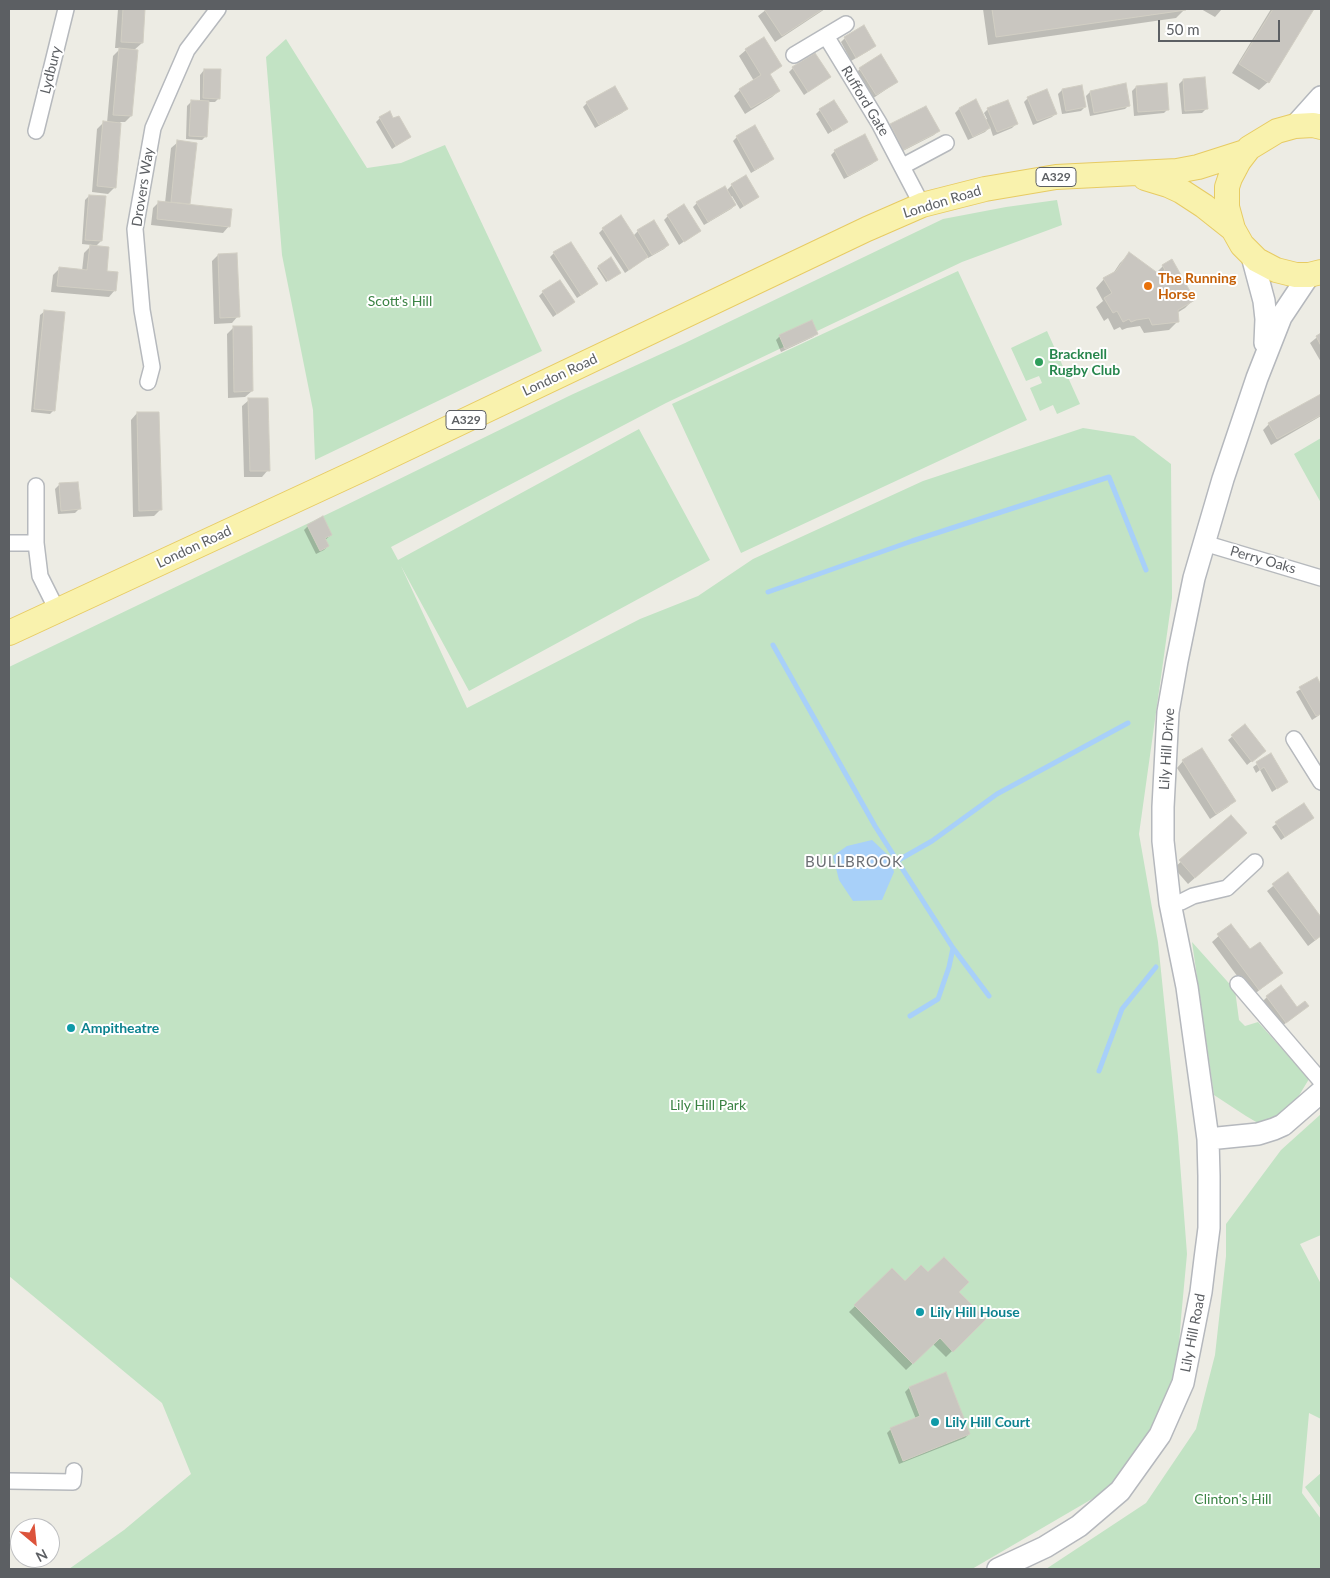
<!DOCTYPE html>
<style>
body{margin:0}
#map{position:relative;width:1330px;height:1578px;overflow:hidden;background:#edece4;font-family:Lato,sans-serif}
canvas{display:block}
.frame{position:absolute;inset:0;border:10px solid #5c5f63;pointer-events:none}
.north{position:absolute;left:10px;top:1518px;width:50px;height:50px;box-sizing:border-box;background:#fff;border:1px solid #bebfc1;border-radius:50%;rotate:152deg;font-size:14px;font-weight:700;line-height:20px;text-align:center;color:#5c5f63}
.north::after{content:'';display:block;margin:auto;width:18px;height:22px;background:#dc533b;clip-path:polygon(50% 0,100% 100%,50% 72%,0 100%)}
.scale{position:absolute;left:1158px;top:20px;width:122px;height:22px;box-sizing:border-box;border:2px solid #5c5f63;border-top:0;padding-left:6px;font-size:15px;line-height:18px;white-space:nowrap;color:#5c5f63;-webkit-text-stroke:4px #fff;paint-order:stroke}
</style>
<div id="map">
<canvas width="1330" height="1578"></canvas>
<div class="frame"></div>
<div class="north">N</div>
<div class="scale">50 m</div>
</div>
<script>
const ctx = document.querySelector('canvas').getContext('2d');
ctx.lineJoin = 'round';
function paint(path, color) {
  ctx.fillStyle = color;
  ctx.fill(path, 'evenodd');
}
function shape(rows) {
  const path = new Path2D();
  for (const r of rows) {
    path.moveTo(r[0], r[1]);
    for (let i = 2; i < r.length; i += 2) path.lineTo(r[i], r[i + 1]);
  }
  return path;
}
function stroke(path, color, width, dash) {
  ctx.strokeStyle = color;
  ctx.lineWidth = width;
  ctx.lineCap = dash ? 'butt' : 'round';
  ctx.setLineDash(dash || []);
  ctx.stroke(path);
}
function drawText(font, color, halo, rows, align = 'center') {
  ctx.font = font + ' Lato,sans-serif';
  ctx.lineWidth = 4;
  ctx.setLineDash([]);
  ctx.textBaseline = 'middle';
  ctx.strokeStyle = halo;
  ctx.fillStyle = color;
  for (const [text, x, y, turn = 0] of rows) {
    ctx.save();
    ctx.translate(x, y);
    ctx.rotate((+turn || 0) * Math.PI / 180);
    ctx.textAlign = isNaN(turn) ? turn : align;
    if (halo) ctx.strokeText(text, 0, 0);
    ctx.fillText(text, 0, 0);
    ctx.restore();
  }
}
const green = shape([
 [286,39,367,168,401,163,445,145,542,351,315,460,313,410,282,255,266,57],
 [1057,200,1062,225,962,262,666,403,391,547,398,560,639,429,710,560,469,691,401,566,467,708,640,619,698,596,753,559,923,481,1083,428,1134,436,1171,464,1172,598,1139,834,1158,942,1178,1136,1187,1254,1181,1318,1176,1386,1116,1485,972,1569,69,1569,124,1530,191,1474,162,1403,9,1276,9,667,338,509,571,395,685,343,943,219,1006,207],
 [958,271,1027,420,741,553,672,404],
 [1047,331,1080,404,1057,414,1053,405,1040,411,1030,388,1042,383,1039,376,1026,381,1011,348],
 [1321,438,1321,503,1294,454],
 [1192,942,1235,990,1239,1020,1245,1026,1258,1022,1309,1079,1289,1112,1268,1129,1246,1116,1214,1095],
 [1321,1114,1321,1235,1300,1244,1321,1284,1321,1419,1309,1413,1302,1493,1321,1519,1321,1569,1046,1569,1146,1503,1196,1429,1215,1355,1226,1256,1226,1224,1281,1150],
 [1321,1473,1321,1509,1305,1487]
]);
const water = shape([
 [872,840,890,857,894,872,882,900,853,901,839,880,833,856,847,846]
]);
const shadow = shape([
 [118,9,144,9,142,43,133,51,131,116,125,122,120,122,115,187,108,194,92,192,97,129,103,123,107,123,113,56,121,48,115,48],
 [767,9,825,9,775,42,758,16],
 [983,9,1185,9,1176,18,988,45],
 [1201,9,1222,9,1215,17],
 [1271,9,1313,9,1268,82,1259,90,1232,73],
 [845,38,874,46,870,50,851,61,841,42],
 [746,50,780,66,769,75,779,91,772,97,745,114,734,96,740,90,754,81,739,56],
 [793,68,829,77,804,95,789,72],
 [860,69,897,82,872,99,856,73],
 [204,70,219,98,215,102,208,102,206,136,202,140,186,139,187,106,191,102,200,102,200,75],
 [1183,80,1206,109,1202,113,1182,114,1179,84],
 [1081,86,1085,107,1081,111,1062,114,1058,94,1062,90],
 [1136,87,1168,109,1164,113,1134,116,1132,91],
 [1090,92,1129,105,1125,109,1090,116,1086,96],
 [1028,98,1056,113,1052,117,1033,125,1024,102],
 [975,101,985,120,987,119,984,113,988,109,1016,124,1012,128,993,136,990,127,985,132,968,140,955,113,959,109],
 [587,103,626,109,622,113,595,128,583,107],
 [820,110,846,122,828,134,816,114],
 [380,118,393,120,409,137,392,149,376,122],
 [891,125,938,131,934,135,899,153,887,129],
 [754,127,772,159,768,163,751,173,733,141,737,137],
 [178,142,195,144,189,205,229,226,223,233,151,225,153,208,159,202,165,203,171,148],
 [835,151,876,160,872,164,844,179,831,155],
 [732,185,757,197,740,209,732,196,730,197,735,205,731,209,704,225,693,207,697,203,726,191],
 [89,196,101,241,95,247,105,272,115,290,109,297,51,292,53,275,59,269,82,271,84,253,92,245,82,244,85,200],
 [668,216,699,231,679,245,664,220],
 [653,222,668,245,664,249,648,258,647,257,625,273,599,233,603,229,633,236,638,231],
 [554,253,592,288,577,298,550,257],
 [1129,254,1156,273,1163,266,1194,299,1185,308,1177,313,1178,321,1169,330,1144,333,1140,326,1127,328,1122,330,1120,327,1114,330,1108,318,1104,321,1096,307,1103,301,1096,288,1104,279,1112,275,1120,263],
 [218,255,238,316,232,323,214,324,212,261],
 [598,267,618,274,606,282,597,268],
 [543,292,573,302,553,317,539,296],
 [45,311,54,410,50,414,31,412,40,315],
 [233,328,252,391,245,397,228,398,227,334],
 [817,333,813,337,781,352,776,340,780,336],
 [1321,334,1321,362,1310,343],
 [1321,395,1321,416,1271,445,1263,430,1269,424],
 [249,400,268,470,262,477,244,477,242,406],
 [137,413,160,510,154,516,133,517,131,420],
 [59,485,79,509,75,513,58,514,55,489],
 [322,518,331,535,325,540,328,546,324,550,316,554,304,530,308,526],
 [1316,679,1321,688,1321,714,1312,720,1296,692],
 [1245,726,1260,754,1247,765,1228,740],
 [1270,755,1287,782,1272,792,1260,770,1256,773,1253,767],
 [1183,761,1234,801,1228,807,1210,819,1177,768],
 [1303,804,1308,821,1281,840,1272,827],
 [1231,817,1239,839,1188,884,1174,868],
 [1288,874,1321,919,1321,936,1308,946,1267,891],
 [1231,925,1250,951,1281,973,1252,996,1212,942],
 [1267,997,1297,1008,1303,1010,1282,1026,1263,1001],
 [892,1270,905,1283,928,1274,957,1292,984,1319,946,1357,933,1344,906,1370,849,1312],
 [909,1388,969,1434,965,1438,899,1464,887,1433,891,1429,916,1419,905,1392]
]);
const stream = shape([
 [768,592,912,541,1109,477,1146,570],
 [773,645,875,826,953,948,989,996],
 [892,862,897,861,932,841,997,794,1128,723],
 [910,1016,938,999,949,967,953,948],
 [1099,1071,1122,1009,1156,967]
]);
const building = shape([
 [123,9,145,9,143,43,121,42,123,9],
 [764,9,823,9,782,36,764,9],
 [992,9,1186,9,1186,10,996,37,992,9],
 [1273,9,1314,9,1269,83,1239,64,1273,9],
 [864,25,876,46,856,58,844,37,864,25],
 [764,37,782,66,770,74,780,91,751,108,739,89,761,75,745,49,764,37],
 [119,48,138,50,132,116,113,115,119,48],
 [815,53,831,77,808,92,792,67,815,53],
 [881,54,898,82,876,95,859,68,881,54],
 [204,69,221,69,220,99,203,98,204,69],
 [1205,77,1208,109,1185,111,1183,79,1205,77],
 [1126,83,1130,106,1094,113,1090,91,1126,83],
 [1167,83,1169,110,1138,112,1136,86,1167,83],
 [1082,85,1086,107,1066,111,1062,89,1082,85],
 [615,86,628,109,599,125,586,102,615,86],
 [1047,89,1057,114,1037,121,1027,97,1047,89],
 [976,99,990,128,973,137,959,108,976,99],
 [191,100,209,101,207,137,189,136,191,100],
 [834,100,848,122,833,131,819,109,834,100],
 [1008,100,1018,124,997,132,987,108,1008,100],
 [926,106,940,131,903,150,890,124,926,106],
 [390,111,393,118,399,116,411,137,396,146,379,117,390,111],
 [103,121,121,123,116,188,97,186,103,121],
 [755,125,774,159,755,170,736,136,755,125],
 [865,134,878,160,848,176,834,150,865,134],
 [177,140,197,143,190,204,171,202,177,140],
 [746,175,759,197,744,206,731,184,746,175],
 [725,186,736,205,708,222,696,202,725,186],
 [89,195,106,196,102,241,85,240,89,195],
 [158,201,232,209,230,227,157,219,158,201],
 [684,204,701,231,684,242,667,215,684,204],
 [621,215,648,257,629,270,602,228,621,215],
 [654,220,669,245,652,255,637,230,654,220],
 [571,242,598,284,581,295,553,252,571,242],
 [90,245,109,247,107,271,118,272,116,291,57,286,59,267,87,270,90,245],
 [1129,252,1159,274,1165,270,1162,265,1172,259,1195,300,1178,310,1179,322,1152,325,1149,318,1136,320,1131,322,1129,319,1123,322,1117,311,1113,313,1104,298,1112,293,1103,278,1116,271,1129,252],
 [237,253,240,317,220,318,218,254,237,253],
 [611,257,621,273,608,281,598,266,611,257],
 [560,280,575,302,557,314,542,291,560,280],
 [44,310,65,312,55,411,34,409,44,310],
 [812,320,818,334,785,349,779,335,812,320],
 [233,326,252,326,253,391,234,392,233,326],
 [1321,333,1321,346,1316,336,1321,333],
 [1321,394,1321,415,1277,439,1268,423,1321,394],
 [248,398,268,398,270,471,250,471,248,398],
 [137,412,159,412,162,510,139,511,137,412],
 [78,482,81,509,61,511,59,483,78,482],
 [323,516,332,535,325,538,329,546,320,551,307,525,323,516],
 [1317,677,1321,685,1321,714,1316,716,1299,687,1317,677],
 [1245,724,1266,751,1252,762,1231,735,1245,724],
 [1202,748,1236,801,1216,814,1182,760,1202,748],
 [1271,753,1288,782,1277,789,1264,767,1260,770,1256,762,1271,753],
 [1304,803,1314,818,1285,837,1275,822,1304,803],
 [1231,815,1247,833,1195,878,1179,860,1231,815],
 [1288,872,1321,917,1321,936,1315,940,1272,884,1288,872],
 [1231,924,1250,949,1260,942,1283,973,1259,990,1217,934,1231,924],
 [1281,985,1297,1007,1305,1001,1309,1006,1286,1023,1266,996,1281,985],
 [944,1257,969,1282,959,1292,986,1319,953,1352,940,1338,913,1364,854,1305,892,1268,905,1281,921,1265,928,1272,944,1257],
 [946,1372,970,1434,903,1461,890,1428,920,1416,909,1387,946,1372]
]);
const street = shape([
 [826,36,879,123,922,205],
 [794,55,846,24],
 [36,131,66,9],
 [903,166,946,143],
 [148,382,152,367,142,310,135,229,153,128,187,50,218,9],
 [36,486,36,543,40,576,57,610],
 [9,543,36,543],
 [1204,543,1321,578],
 [1294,739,1321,782],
 [1170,903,1181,902,1193,896,1227,888,1255,862],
 [1238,984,1321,1081],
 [9,1481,73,1482,74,1471]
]);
const secondary = shape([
 [1295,126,1321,97],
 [1252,256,1264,301,1266,319,1265,343],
 [1208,1139,1258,1134,1274,1129,1283,1125,1321,1092],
 [998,1569,1045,1547,1079,1526,1120,1491,1160,1435,1183,1383,1201,1292,1205,1259,1209,1228,1209,1176,1208,1139,1187,987,1170,903,1163,841,1163,807,1168,712,1177,661,1194,578,1223,479,1257,378,1281,317,1309,275]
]);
const primary = shape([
 [1321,127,1313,125,1295,126,1277,131,1249,148,1239,161,1230,178,1227,187,1227,207,1233,229,1242,245,1257,260,1276,270,1296,275,1309,275,1321,272],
 [1145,178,1168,185,1181,191,1204,206,1233,229],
 [9,633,365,468,867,229,922,205,985,189,1056,177,1177,171,1198,167,1245,152]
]);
const markers = [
 [1148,286,5,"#e8710a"],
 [1039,362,5,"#2e9e5b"],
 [71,1028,5,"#0f9aa8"],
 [920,1312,5,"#0f9aa8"],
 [935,1422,5,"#0f9aa8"]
];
const shields = [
 [1056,177,40],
 [466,420,40]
];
const shieldNames = [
 ["A329",1056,177],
 ["A329",466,420]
];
const streetNames = [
 ["Lydbury",51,70,-76],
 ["Rufford Gate",865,101,59],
 ["Drovers Way",143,187,-81],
 ["London Road",942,202,-17],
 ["London Road",560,375,-25],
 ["London Road",194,547,-25],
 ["Perry Oaks",1263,560,16],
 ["Lily Hill Drive",1167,749,-86],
 ["Lily Hill Road",1193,1333,-79]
];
const foodNames = [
 ["The Running",1158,278],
 ["Horse",1158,294]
];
const parkNames = [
 ["Scott's Hill",400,301],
 ["Lily Hill Park",708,1105],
 ["Clinton's Hill",1233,1499]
];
const leisureNames = [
 ["Bracknell",1049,354],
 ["Rugby Club",1049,370]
];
const cultureNames = [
 ["Ampitheatre",81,1028],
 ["Lily Hill House",930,1312],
 ["Lily Hill Court",945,1422]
];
const neighbourhoodNames = [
 ["BULLBROOK",854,862]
];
paint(green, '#c2e3c4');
paint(water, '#a8d0f9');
paint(shadow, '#0003');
stroke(stream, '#a8d0f9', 5);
paint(building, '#c9c6c0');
stroke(building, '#d1cec3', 1);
stroke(street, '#b6b9bd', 18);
stroke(secondary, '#b5b8bd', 24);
stroke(primary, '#e7cb63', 26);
stroke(street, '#fff', 15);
stroke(secondary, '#fff', 21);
stroke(primary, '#f9f2ad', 24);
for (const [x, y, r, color] of markers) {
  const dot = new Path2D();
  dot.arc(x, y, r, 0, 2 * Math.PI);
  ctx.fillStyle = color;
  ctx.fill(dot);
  stroke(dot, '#fff', 2);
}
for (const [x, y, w] of shields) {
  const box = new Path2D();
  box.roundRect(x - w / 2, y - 9.5, w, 19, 4);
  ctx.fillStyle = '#fff';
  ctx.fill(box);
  stroke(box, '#5c5f63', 1);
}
drawText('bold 12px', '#5c5f63', null, shieldNames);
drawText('14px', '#5c5f63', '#fff', streetNames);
drawText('bold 14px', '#c56008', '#fff', foodNames, 'left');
drawText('14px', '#3b8344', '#fff', parkNames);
drawText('bold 14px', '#27864d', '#fff', leisureNames, 'left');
drawText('bold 14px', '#0d838f', '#fff', cultureNames, 'left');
ctx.letterSpacing = '1px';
drawText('15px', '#6d7075', '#fff', neighbourhoodNames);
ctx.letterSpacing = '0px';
</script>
